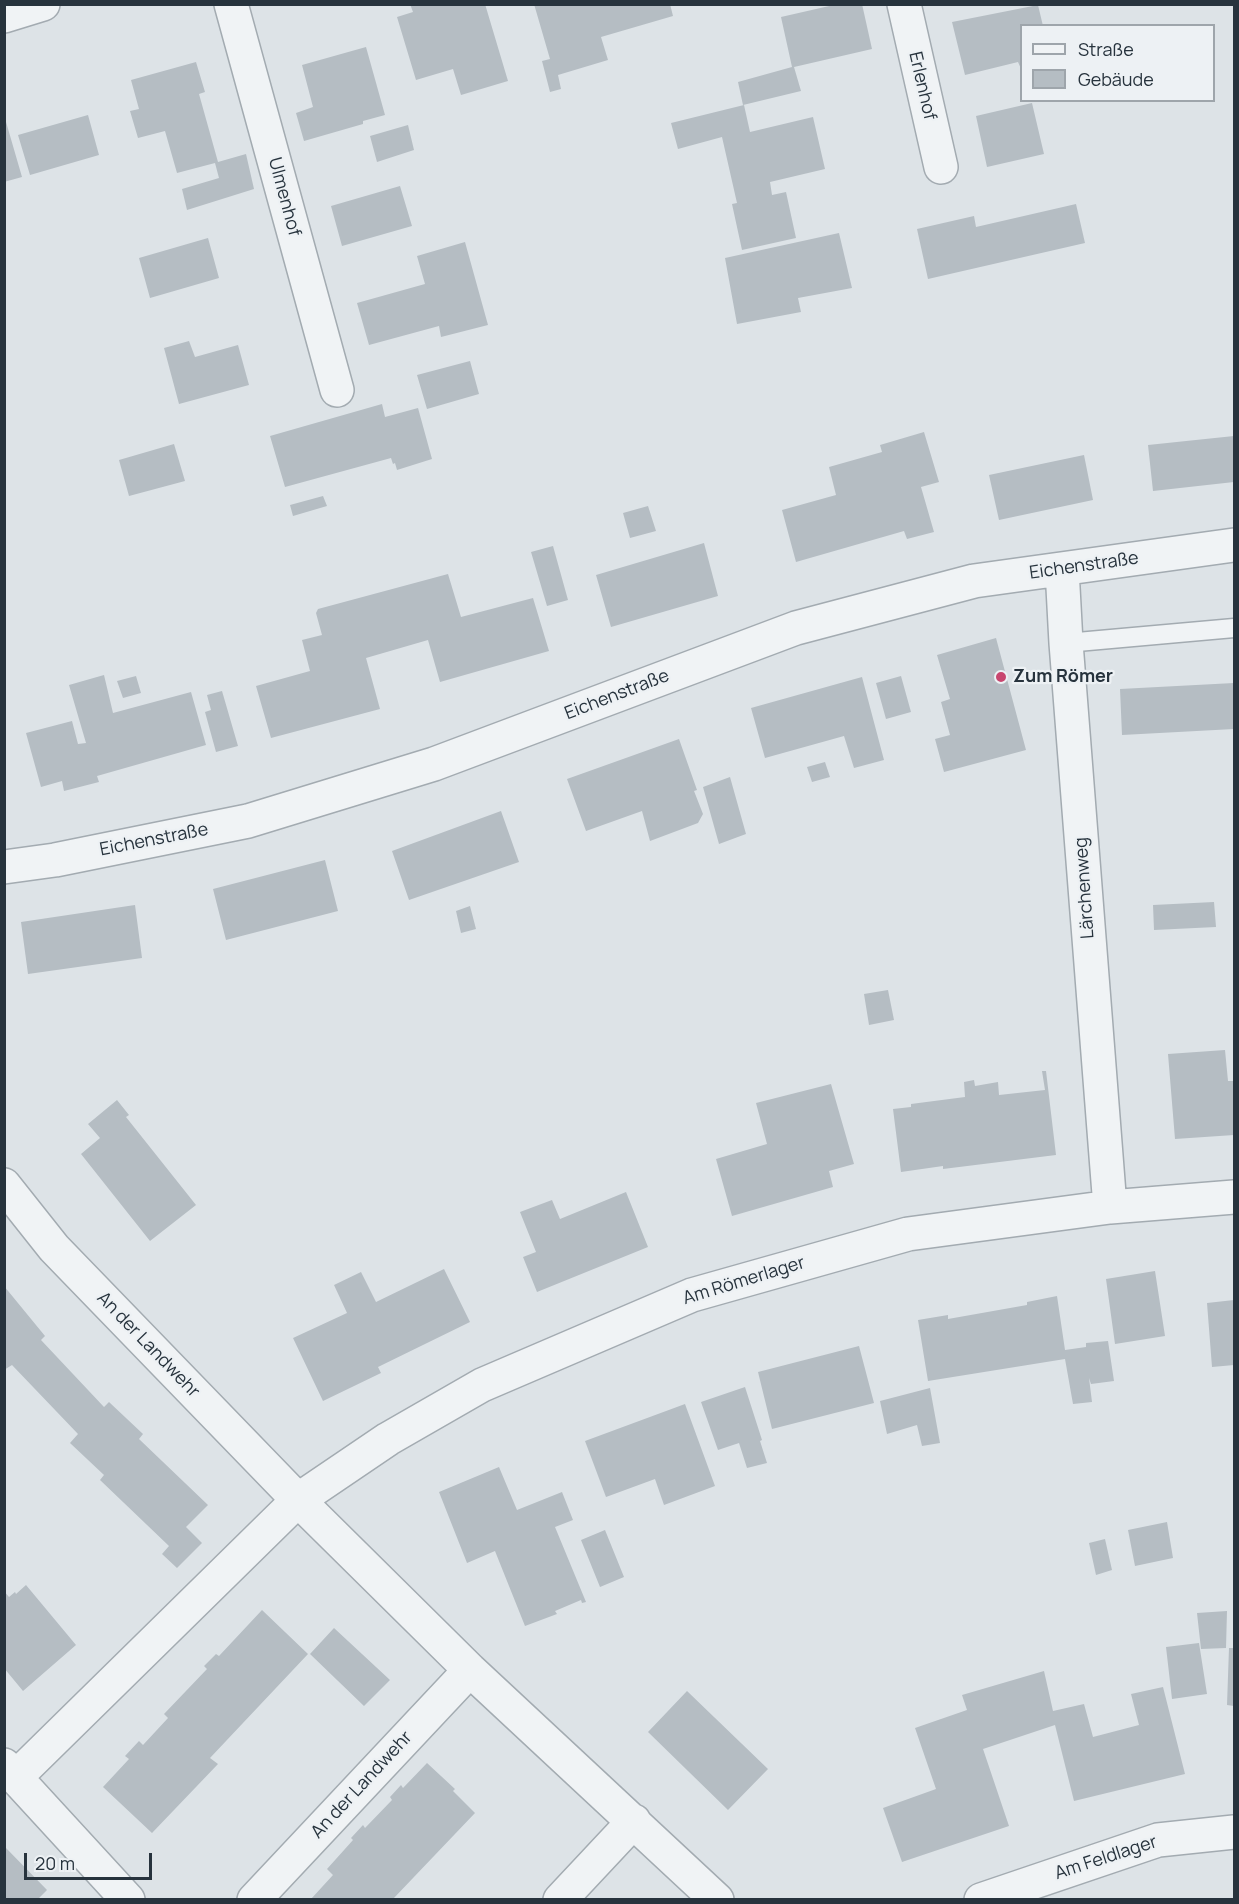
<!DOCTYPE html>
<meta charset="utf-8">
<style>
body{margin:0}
#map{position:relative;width:1239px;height:1904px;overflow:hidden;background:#dde3e7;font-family:Manrope,sans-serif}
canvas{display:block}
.frame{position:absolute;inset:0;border:6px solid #27333d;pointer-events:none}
.legend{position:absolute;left:1020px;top:24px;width:195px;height:78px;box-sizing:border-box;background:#edf1f4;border:2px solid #9ea5ab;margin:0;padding:8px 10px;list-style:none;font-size:18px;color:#27333d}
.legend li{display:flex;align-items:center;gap:12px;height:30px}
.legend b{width:30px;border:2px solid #9ea5ab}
.scale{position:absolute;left:24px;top:1853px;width:128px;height:27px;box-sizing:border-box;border:3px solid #27333d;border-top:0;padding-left:8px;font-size:18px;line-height:21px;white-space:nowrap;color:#27333d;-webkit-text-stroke:4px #edf1f4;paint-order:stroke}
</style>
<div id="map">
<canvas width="1239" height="1904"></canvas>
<div class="frame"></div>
<ul class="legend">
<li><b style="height:8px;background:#f0f3f5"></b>Straße</li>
<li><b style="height:16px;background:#b5bdc3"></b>Gebäude</li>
</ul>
<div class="scale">20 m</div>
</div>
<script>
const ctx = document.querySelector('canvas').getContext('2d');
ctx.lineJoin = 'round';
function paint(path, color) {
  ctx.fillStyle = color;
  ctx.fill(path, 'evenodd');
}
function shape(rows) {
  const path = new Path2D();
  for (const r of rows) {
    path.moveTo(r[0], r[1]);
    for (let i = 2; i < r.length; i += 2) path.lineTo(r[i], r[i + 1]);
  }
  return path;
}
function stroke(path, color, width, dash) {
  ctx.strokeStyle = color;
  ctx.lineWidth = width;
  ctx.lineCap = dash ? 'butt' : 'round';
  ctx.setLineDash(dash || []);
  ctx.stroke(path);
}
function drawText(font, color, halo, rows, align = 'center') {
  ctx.font = font + ' Manrope,sans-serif';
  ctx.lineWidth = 4.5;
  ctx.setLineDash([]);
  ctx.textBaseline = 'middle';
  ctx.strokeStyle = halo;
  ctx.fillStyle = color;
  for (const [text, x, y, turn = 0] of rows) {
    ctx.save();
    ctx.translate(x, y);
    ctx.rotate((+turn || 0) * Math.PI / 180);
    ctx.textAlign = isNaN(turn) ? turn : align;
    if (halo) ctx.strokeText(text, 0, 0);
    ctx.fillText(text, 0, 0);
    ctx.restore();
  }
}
const building = shape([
 [410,4,485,4,508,81,461,95,453,69,416,80,397,17,413,12],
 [534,4,670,4,673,16,601,37,608,60,558,75,561,89,550,92,542,61,550,59],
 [838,4,862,4,872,49,794,67,801,91,743,105,738,82,792,67,781,17],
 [1038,5,1043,26,1022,26,1022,71,1018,62,965,75,952,22],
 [366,47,385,115,363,121,363,124,304,141,296,113,313,107,302,65],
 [196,62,205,92,199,94,218,162,246,154,254,189,187,210,182,189,219,178,215,163,177,173,165,131,138,138,130,111,139,109,131,80],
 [1032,103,1044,154,987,167,976,116],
 [744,105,750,132,813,117,825,169,770,182,772,195,786,192,796,238,742,250,732,204,737,203,722,137,678,149,671,123],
 [4,115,22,177,4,182],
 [88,115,99,155,30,175,18,135],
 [408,125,414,150,377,162,370,136],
 [400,186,412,226,342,246,331,206],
 [1076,204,1085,243,928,279,917,229,974,216,976,227],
 [839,233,852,288,798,298,801,312,737,324,725,258],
 [208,238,219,278,150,298,139,258],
 [465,242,488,325,441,337,439,326,369,345,357,303,425,284,417,256],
 [189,341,195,357,238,345,249,385,179,404,164,348],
 [470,361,479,394,427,409,417,375],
 [382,404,385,417,418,408,432,459,397,470,395,463,393,464,391,458,285,487,270,436],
 [924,432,939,482,921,487,934,532,907,539,904,531,796,562,782,510,836,495,829,467,882,452,880,445],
 [1234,436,1234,482,1153,491,1148,445],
 [174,444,185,481,129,496,119,460],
 [1084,455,1093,500,999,520,989,475],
 [323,496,327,506,293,516,290,505],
 [648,506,656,531,630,538,623,513],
 [704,543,718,596,611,627,596,575],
 [553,546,568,600,547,606,531,552],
 [448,574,461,617,533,598,549,651,440,682,428,640,366,658,380,709,271,738,256,686,310,671,302,640,322,635,316,613,318,609],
 [996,638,1026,750,944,772,935,739,950,735,941,702,950,699,937,655],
 [104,675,113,713,191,692,206,745,97,776,99,782,64,791,62,781,41,787,26,733,72,721,78,744,86,743,69,685],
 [136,676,141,693,123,698,117,681],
 [901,676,911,712,886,719,876,683],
 [862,677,884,760,854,768,844,736,765,758,751,708],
 [1234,683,1234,729,1122,735,1120,689],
 [222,691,238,746,216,752,205,712,211,710,207,695],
 [679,739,697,790,694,791,703,814,698,823,650,841,642,811,586,831,567,779],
 [825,762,830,777,812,782,807,767],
 [730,777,746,834,719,844,703,787],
 [501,811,519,862,409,900,392,851],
 [325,860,338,911,226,940,213,889],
 [1214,902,1216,927,1154,930,1153,905],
 [135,905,142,958,28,974,21,922],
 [470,906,476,929,461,933,456,911],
 [888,990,894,1020,869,1025,864,994],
 [1225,1050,1228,1081,1234,1081,1234,1135,1175,1139,1168,1054],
 [1042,1071,1046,1071,1056,1155,943,1169,943,1166,901,1172,893,1109,911,1107,911,1104,965,1097,964,1082,974,1080,975,1086,998,1082,999,1095,1045,1090],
 [831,1084,854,1164,829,1171,833,1187,732,1216,716,1159,767,1144,756,1103],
 [117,1100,129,1115,126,1117,196,1205,150,1241,81,1154,100,1138,88,1124],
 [626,1192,648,1247,537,1292,523,1257,536,1252,520,1212,552,1200,560,1219],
 [444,1269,470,1322,378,1367,381,1373,323,1401,293,1338,347,1313,334,1285,361,1272,376,1302],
 [1155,1271,1165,1336,1115,1344,1106,1279],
 [4,1286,45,1336,41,1340,104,1407,109,1402,143,1434,139,1439,208,1505,186,1527,202,1543,177,1568,162,1554,169,1546,100,1480,104,1475,70,1443,78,1434,12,1365,4,1370],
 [1057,1296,1065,1350,1086,1347,1086,1343,1108,1341,1114,1381,1091,1384,1089,1378,1092,1402,1073,1404,1065,1359,928,1381,918,1320,948,1315,948,1319,1027,1305,1027,1302],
 [1234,1300,1234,1365,1212,1367,1207,1303],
 [859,1346,874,1403,772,1429,758,1372],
 [745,1387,762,1440,760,1441,767,1463,747,1468,739,1443,718,1450,701,1402],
 [930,1388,940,1443,922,1446,917,1425,887,1434,880,1401],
 [685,1404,715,1486,664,1505,655,1479,606,1497,585,1441],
 [499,1467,517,1510,562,1492,573,1520,555,1527,586,1602,582,1603,581,1600,555,1611,557,1614,525,1626,495,1551,467,1563,439,1492],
 [1167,1522,1173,1558,1135,1566,1128,1530],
 [605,1530,624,1577,600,1587,581,1540],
 [1105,1539,1112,1570,1096,1575,1089,1543],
 [26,1585,76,1645,23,1691,4,1668,4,1591,9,1597,15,1592,16,1594],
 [262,1610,308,1654,210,1758,218,1764,152,1833,103,1787,129,1759,125,1756,139,1741,143,1745,168,1718,164,1714,207,1669,204,1666,216,1654,219,1656],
 [1227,1611,1226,1648,1201,1649,1197,1613],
 [334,1628,390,1680,364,1706,310,1654],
 [1199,1643,1207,1694,1172,1699,1166,1647],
 [1229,1648,1234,1648,1234,1706,1227,1705],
 [1044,1671,1053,1711,1084,1704,1093,1737,1139,1725,1131,1694,1163,1687,1185,1774,1074,1801,1055,1725,983,1749,1009,1826,902,1862,883,1808,936,1789,915,1728,967,1710,962,1695],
 [687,1691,768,1769,728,1810,648,1732],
 [427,1763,455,1789,453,1791,475,1813,393,1899,311,1899,333,1875,327,1869,353,1840,351,1838,363,1825,365,1828,392,1800,390,1797,401,1785,403,1788],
 [6,1848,47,1890,38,1899,4,1899,4,1849]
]);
const service = shape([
 [1066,643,1234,628]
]);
const minor = shape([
 [231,4,337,390],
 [904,4,941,167],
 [1062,569,1066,643,1110,1207],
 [4,867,55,860,248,821,434,764,796,628,974,581,1234,545],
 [4,1185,54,1248,298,1500,470,1670,717,1900],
 [4,1765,128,1900],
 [16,1777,298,1500,388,1439,482,1385,692,1295,908,1234,1110,1207,1234,1197],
 [254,1900,470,1670],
 [560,1900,634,1821],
 [981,1900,1158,1840,1234,1832]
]);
const tertiary = shape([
 [4,16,43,4]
]);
const markers = [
 [1001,677,6,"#c8466f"]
];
const streetNames = [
 ["Erlenhof",922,86,77],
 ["Ulmenhof",284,197,75],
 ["Eichenstraße",1084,566,-8],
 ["Eichenstraße",617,695,-21],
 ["Eichenstraße",154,840,-11],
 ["Lärchenweg",1085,888,-94],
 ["Am Römerlager",744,1281,-17],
 ["An der Landwehr",148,1345,46],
 ["An der Landwehr",362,1785,-47],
 ["Am Feldlager",1106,1858,-18]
];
const poiNames = [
 ["Zum Römer",1013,677]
];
paint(building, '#b5bdc3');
stroke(service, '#a3abb1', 21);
stroke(minor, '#a3abb1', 36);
stroke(tertiary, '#a3abb1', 36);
stroke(service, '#f0f3f5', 18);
stroke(minor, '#f0f3f5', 33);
stroke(tertiary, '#f0f3f5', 33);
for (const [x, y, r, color] of markers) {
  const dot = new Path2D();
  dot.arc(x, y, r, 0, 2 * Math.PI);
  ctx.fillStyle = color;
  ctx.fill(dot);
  stroke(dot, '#edf1f4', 2);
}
drawText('18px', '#27333d', '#edf1f4', streetNames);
drawText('bold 18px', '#27333d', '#edf1f4', poiNames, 'left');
</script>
